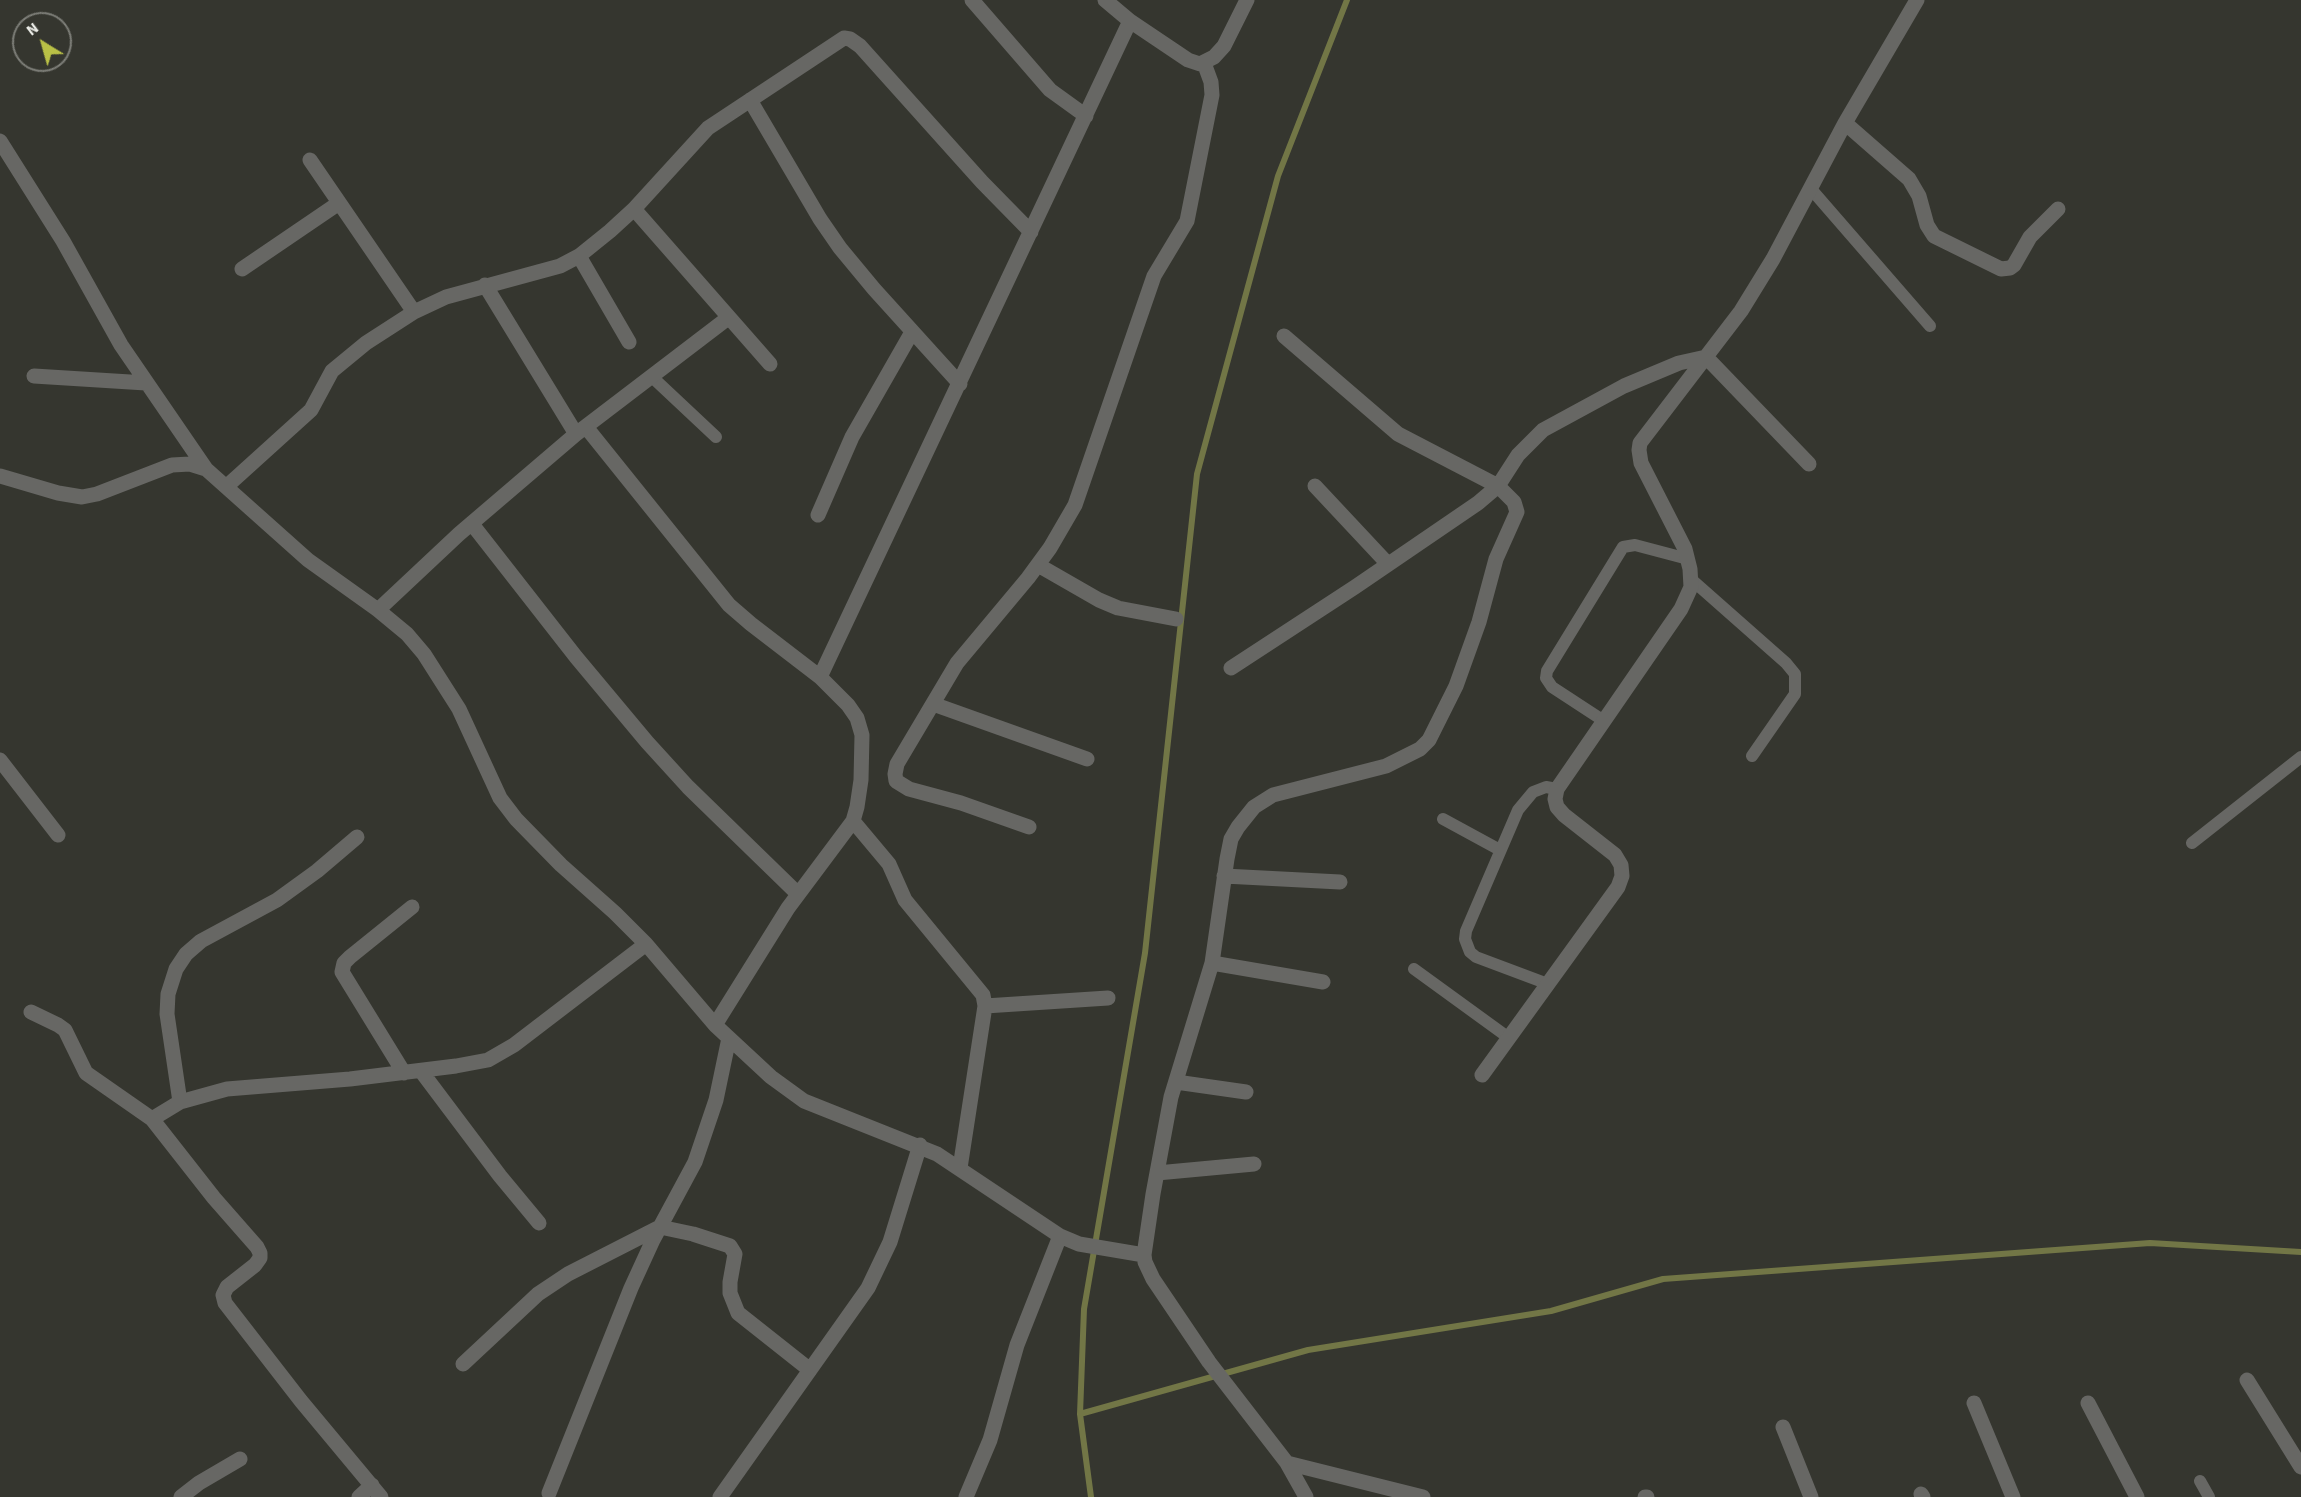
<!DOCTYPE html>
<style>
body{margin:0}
#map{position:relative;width:2301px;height:1497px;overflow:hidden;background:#35362f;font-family:"Source Sans 3",sans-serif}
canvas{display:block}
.north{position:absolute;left:12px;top:12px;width:60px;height:60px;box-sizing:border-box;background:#35362f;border:2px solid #7d7e78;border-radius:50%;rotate:323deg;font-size:16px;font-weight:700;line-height:24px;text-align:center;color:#eaebe6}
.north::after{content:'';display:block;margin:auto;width:21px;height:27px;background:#b9c046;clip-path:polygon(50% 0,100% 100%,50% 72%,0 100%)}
</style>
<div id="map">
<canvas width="2301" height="1497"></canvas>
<div class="north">N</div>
</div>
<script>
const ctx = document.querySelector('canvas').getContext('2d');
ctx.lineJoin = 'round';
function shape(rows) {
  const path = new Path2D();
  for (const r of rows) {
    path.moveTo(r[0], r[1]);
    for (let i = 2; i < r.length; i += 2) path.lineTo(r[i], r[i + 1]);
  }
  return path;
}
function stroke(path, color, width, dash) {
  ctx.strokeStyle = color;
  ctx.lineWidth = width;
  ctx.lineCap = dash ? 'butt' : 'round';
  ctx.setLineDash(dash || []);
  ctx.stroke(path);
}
const stream = shape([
 [1080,1414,1308,1350,1551,1311,1663,1279,2150,1243,2301,1252],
 [1091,1497,1080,1414,1084,1309,1145,953,1197,474,1278,176,1347,0]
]);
const service = shape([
 [1811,189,1930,326],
 [651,376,716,437],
 [1692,580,1786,663,1795,674,1795,694,1752,756],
 [1604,721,1552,687,1546,678,1547,671,1623,547,1635,545,1688,559],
 [1443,819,1500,850],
 [2192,843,2301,757],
 [1414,969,1509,1038],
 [1548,984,1476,957,1470,952,1465,939,1466,931,1518,810,1533,792,1546,787,1557,789],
 [2200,1481,2209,1497]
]);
const minor = shape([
 [972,0,1050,90,1086,116],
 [1105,0,1130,21,1188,60,1200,64,1214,57,1224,46,1247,0],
 [750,100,820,219,840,248,874,289,960,384],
 [1845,123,1909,179,1919,196,1927,225,1934,236,2001,269,2010,268,2014,265,2030,237,2058,209],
 [0,141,63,241,121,345,206,469],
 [310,160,414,312],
 [634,209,770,364],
 [579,256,629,342],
 [242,269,339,203],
 [485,285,576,434],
 [1284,336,1398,434,1498,486,1514,502,1517,512,1496,559,1479,622,1456,686,1429,740,1420,749,1386,766,1273,795,1254,807,1238,827,1231,839,1227,859,1212,963,1171,1097,1153,1194,1144,1255,1145,1262,1153,1279,1209,1362,1287,1463,1306,1497],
 [34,376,146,383],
 [586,427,729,605,751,624,820,677,848,705,857,718,862,735,861,780,857,807,853,821,788,908,715,1025],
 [0,476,58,493,82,497,97,494,172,465,190,464,206,469,308,560,378,610,407,634,424,654,459,709,500,798,516,819,561,865,615,913,646,944,715,1025,771,1077,804,1101,937,1154,1060,1236,1079,1244,1144,1255],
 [227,486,311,410,332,371,366,343,414,312,446,297,560,266,579,256,610,231,634,209,708,128,844,38,850,39,860,46,982,182,1031,232],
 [1315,486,1388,564],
 [818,515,852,437,912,332],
 [472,524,576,657,647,742,688,787,798,894],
 [1038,565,1099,600,1118,608,1176,619],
 [378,610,459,534,576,434,728,318],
 [1231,668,1355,587,1478,503,1498,486,1518,455,1543,430,1624,386,1679,363,1706,357,1809,464],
 [820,677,1130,21],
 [933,704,1087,759],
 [0,760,58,835],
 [853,821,889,864,905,900,983,995,985,1006,960,1168],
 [1029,827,961,803,909,789,896,781,895,774,897,764,957,663,1028,578,1050,548,1075,505,1154,276,1187,221,1212,95,1211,82,1204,63],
 [1224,876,1340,882],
 [1212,963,1323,982],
 [985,1006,1108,998],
 [31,1012,58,1025,65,1030,86,1073,152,1119,214,1198,257,1247,260,1253,260,1258,255,1265,227,1287,223,1295,225,1303,301,1401,381,1497],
 [421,1071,500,1176,539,1223],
 [404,1073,342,972,344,963,350,957,412,907],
 [1482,1075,1618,887,1622,876,1621,865,1615,855,1564,815,1557,807,1555,799,1557,789,1681,609,1691,587,1690,569,1685,549,1641,463,1639,450,1640,443,1741,311,1773,259,1845,123,1917,0],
 [1176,1082,1246,1092],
 [180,1102,167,1014,168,994,176,969,186,954,201,941,277,900,317,871,357,837],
 [152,1119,180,1102,227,1089,350,1079,456,1066,488,1060,514,1045,646,944],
 [1157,1173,1254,1164],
 [463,1364,538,1294,568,1274,660,1227,693,1234,730,1246,735,1254,730,1282,730,1293,738,1313,810,1370],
 [2247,1380,2301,1467],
 [1974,1403,2013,1497],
 [2088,1403,2137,1497],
 [1783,1427,1811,1497],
 [1287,1463,1423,1497],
 [549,1493,631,1288,653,1240,695,1162,716,1100,729,1038],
 [1921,1494,1923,1497],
 [181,1497,199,1483,240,1459],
 [359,1497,372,1485],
 [720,1497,868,1288,890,1242,920,1145],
 [966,1497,990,1440,1017,1345,1060,1236],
 [1645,1497,1647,1497]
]);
stroke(stream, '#727646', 6);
stroke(service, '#676764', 12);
stroke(minor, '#676764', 15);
</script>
